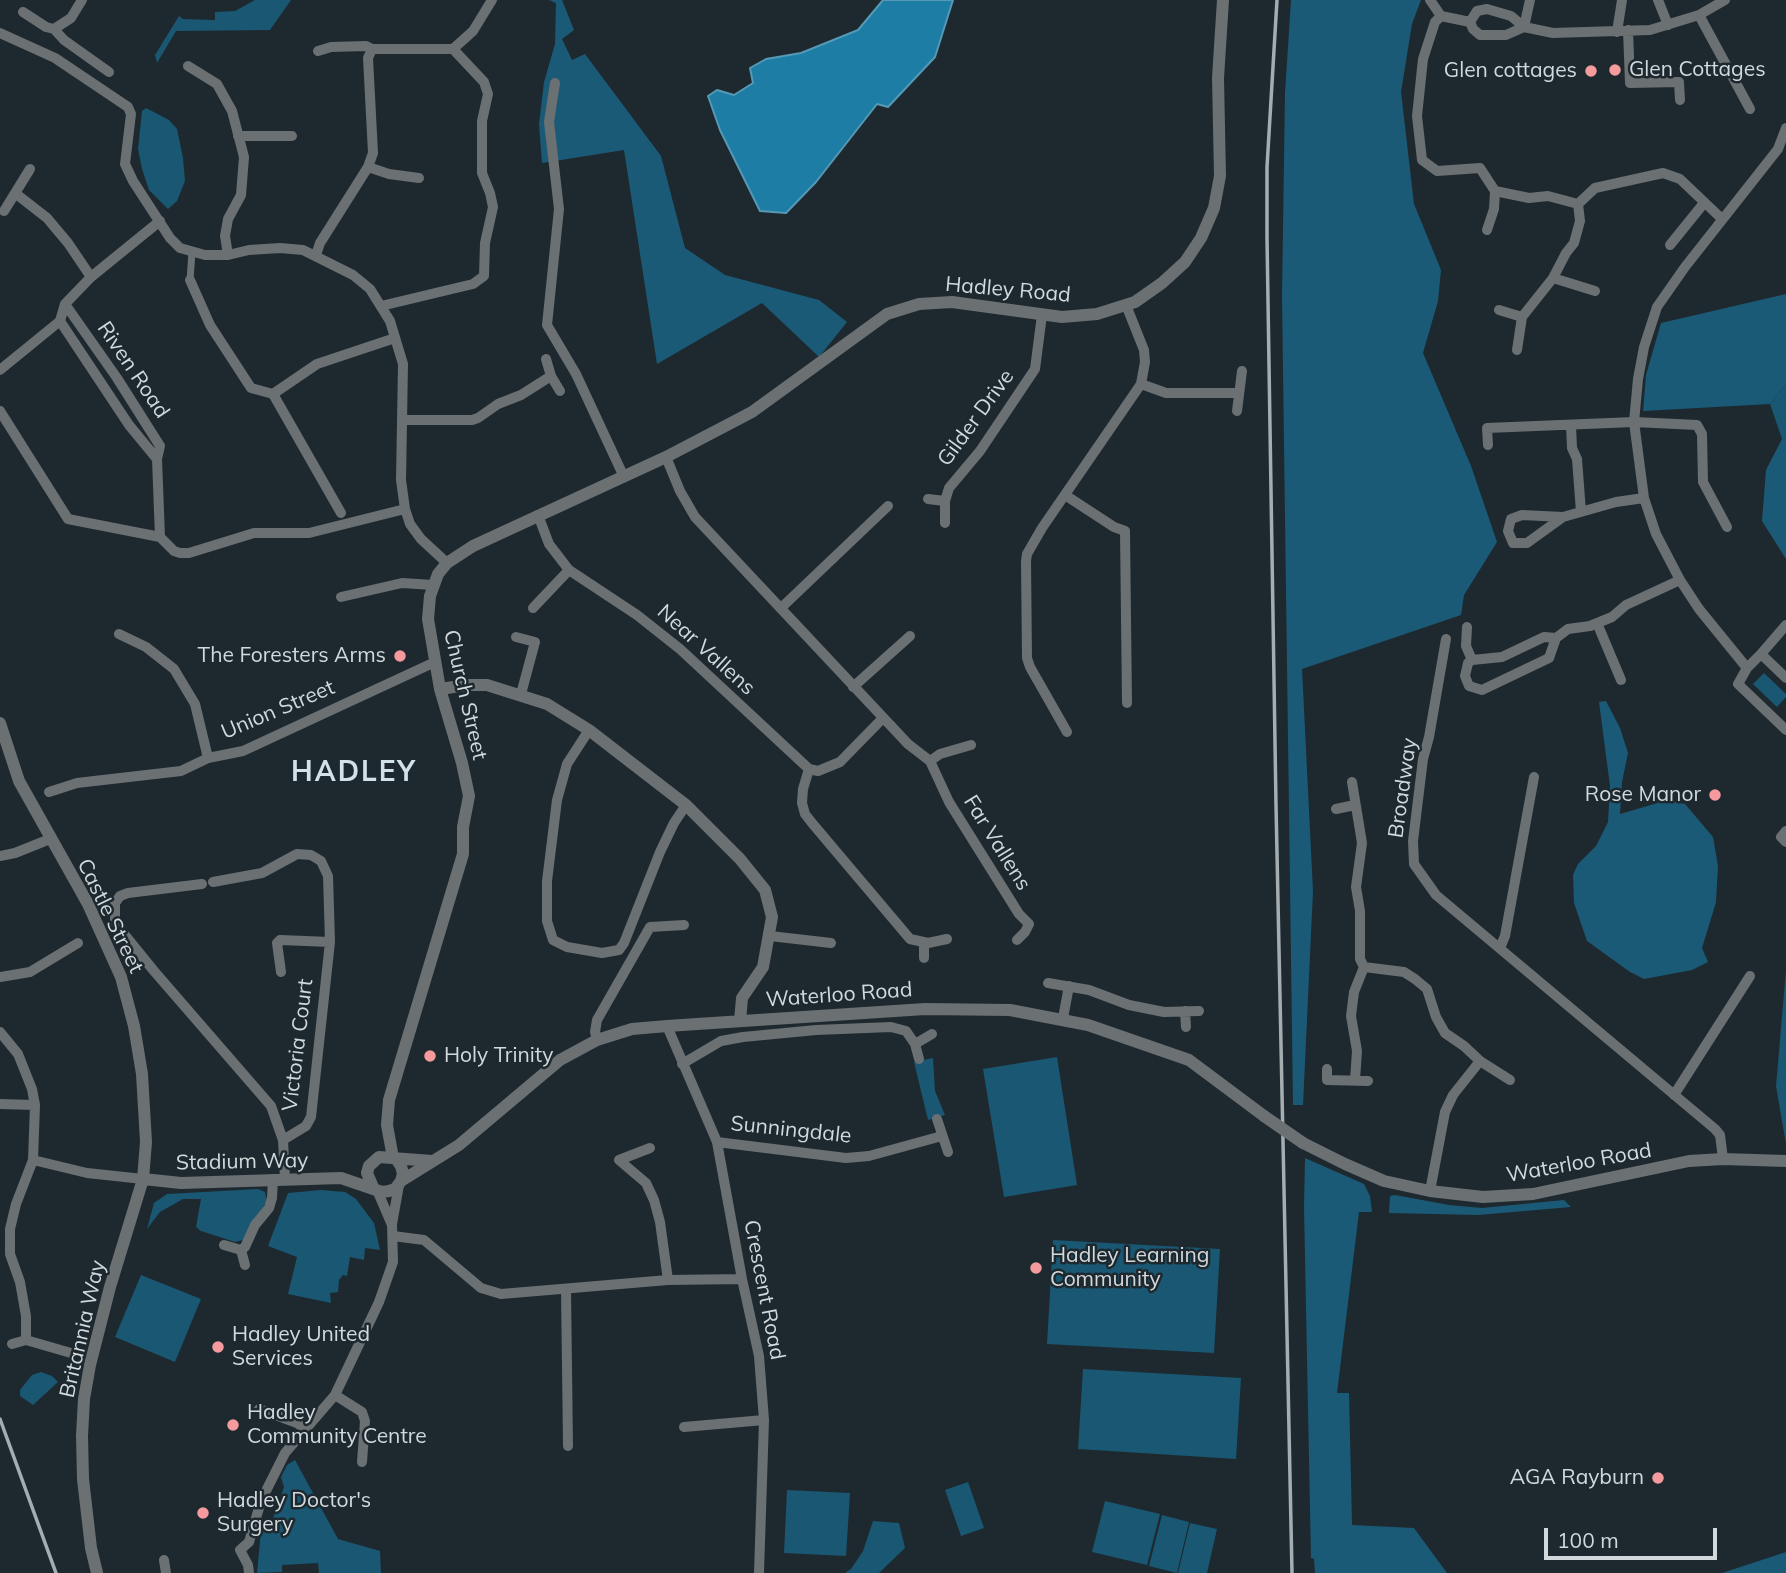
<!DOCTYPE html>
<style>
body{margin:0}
#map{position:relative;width:1786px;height:1573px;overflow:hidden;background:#1e292f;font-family:Mulish,sans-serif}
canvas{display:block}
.scale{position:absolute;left:1544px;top:1528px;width:173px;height:32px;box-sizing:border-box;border:4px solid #d2d9dc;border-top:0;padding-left:9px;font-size:21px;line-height:24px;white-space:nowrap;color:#d2d9dc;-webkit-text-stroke:5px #1e292f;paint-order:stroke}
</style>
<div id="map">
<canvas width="1786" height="1573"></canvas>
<div class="scale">100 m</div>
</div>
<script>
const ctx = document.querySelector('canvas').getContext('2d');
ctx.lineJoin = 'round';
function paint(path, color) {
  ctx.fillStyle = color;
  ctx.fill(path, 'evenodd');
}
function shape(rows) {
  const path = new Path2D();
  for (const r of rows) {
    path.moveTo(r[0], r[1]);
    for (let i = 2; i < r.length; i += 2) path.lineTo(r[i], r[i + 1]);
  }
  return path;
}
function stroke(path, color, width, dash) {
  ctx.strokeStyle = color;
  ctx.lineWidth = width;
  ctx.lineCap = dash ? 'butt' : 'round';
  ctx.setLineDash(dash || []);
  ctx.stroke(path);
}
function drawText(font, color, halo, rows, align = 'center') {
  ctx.font = font + ' Mulish,sans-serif';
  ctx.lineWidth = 5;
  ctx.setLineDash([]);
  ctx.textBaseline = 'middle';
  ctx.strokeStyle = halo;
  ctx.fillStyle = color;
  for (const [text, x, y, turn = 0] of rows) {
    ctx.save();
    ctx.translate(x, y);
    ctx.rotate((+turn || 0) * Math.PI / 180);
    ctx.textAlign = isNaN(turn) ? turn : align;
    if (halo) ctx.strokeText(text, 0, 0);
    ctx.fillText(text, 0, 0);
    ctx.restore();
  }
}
const green = shape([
 [255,0,291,0,270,30,176,31,157,63,155,55,179,16,183,19,215,20,215,12,235,11],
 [146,108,169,120,177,129,183,158,185,181,177,201,168,209,149,190,142,169,138,149,142,111],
 [1786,384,1786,438,1782,439,1770,404],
 [1764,673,1786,694,1786,697,1777,707,1753,684],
 [1786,970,1786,1144,1776,1086],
 [1057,1057,1077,1185,1004,1197,983,1069],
 [933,1058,935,1091,945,1115,928,1120,914,1062],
 [258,1189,265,1192,267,1201,243,1240,235,1242,201,1231,196,1227,201,1199,183,1199,160,1212,147,1229,154,1203,167,1194],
 [321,1190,345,1192,356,1199,374,1223,380,1250,365,1248,364,1260,350,1257,347,1276,343,1275,339,1280,338,1292,330,1293,331,1303,288,1294,297,1257,268,1246,288,1193],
 [1053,1240,1220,1249,1214,1353,1047,1344],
 [141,1275,201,1299,175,1362,115,1337],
 [1083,1369,1241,1378,1236,1459,1078,1449],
 [41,1372,52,1376,58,1382,33,1405,20,1396,20,1390,32,1375],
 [295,1460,338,1539,380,1551,381,1573,319,1573,318,1563,282,1565,282,1572,257,1573,261,1531,272,1521,284,1487,281,1477,287,1465],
 [968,1482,984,1528,961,1536,945,1490],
 [787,1490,850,1493,846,1556,784,1553],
 [1105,1501,1160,1514,1147,1565,1092,1552],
 [1162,1515,1189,1522,1177,1573,1149,1566],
 [873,1521,899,1523,905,1548,879,1573,845,1573,851,1569,863,1551],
 [1190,1523,1217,1529,1207,1573,1178,1573]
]);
const forest = shape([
 [549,0,562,0,574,30,562,39,572,60,585,54,661,156,685,248,725,275,819,300,847,322,819,357,762,303,657,364,624,150,542,163,539,124,544,82,555,44,556,3],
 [1291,0,1421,0,1412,24,1401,92,1414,204,1441,270,1438,301,1423,353,1471,466,1497,542,1464,595,1461,615,1302,669,1313,891,1303,1105,1293,1105,1282,296,1285,93],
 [1786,294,1786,384,1770,404,1643,411,1646,375,1661,323],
 [1786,438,1786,559,1762,521,1766,470,1782,439],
 [1606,701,1620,728,1628,753,1622,782,1620,814,1668,800,1685,804,1713,837,1718,866,1716,902,1702,948,1708,962,1692,970,1644,979,1630,972,1587,941,1574,903,1573,875,1578,864,1596,846,1608,822,1610,786,1599,702],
 [1305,1158,1364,1184,1370,1196,1372,1212,1359,1212,1337,1393,1349,1393,1352,1525,1414,1528,1447,1573,1315,1573,1314,1559,1311,1558,1304,1207],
 [1395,1195,1449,1205,1482,1208,1564,1200,1571,1207,1478,1215,1389,1213,1390,1196],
 [1786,1552,1786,1573,1722,1573,1780,1554]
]);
const water = shape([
 [883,0,953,0,935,57,888,107,877,104,816,182,786,213,760,211,720,130,708,96,717,90,734,95,753,83,750,68,766,59,801,53,858,30,883,0]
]);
const pedestrian = shape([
 [190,280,192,252]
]);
const minor = shape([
 [1430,0,1441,16,1470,22],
 [1658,0,1668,25],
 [23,12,46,27,54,29,71,18,82,0],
 [1699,15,1750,109],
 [1441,16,1435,22,1423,59,1417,116,1422,160,1437,171,1480,168,1495,191,1529,198,1548,196,1578,204],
 [1524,27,1506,35,1480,35,1473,29,1470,22,1477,11,1487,9,1511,16,1524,27,1553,33,1650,30,1699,15,1725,0],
 [1524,27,1530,0],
 [54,29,64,40,109,72],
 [1628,30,1630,83,1679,82,1680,100],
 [1617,32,1622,0],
 [0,33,55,58,128,107,131,114,125,164,133,181,170,238,180,248,205,255,228,255,249,250,280,248,303,250,353,275,370,289,390,321,403,364,401,480,405,509,410,524,421,539,447,563],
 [318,51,331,47,366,46,372,49],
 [188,66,217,84,232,111,244,157,241,195,228,219,225,236,228,255],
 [555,83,549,122,559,209,547,325,576,374,624,477],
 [1786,128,1778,149,1685,267,1657,307,1644,347,1638,379,1634,422,1644,498,1656,534,1680,580,1699,609,1747,668,1761,654,1786,678],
 [238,136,292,136],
 [368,167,389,174,419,178],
 [15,193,47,218,68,243,91,277],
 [4,211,30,169],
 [1487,230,1494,209,1495,191],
 [1670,245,1704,203],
 [316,255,320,243,368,167,373,153,368,58,372,49,453,49,473,31,492,0],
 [1553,278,1595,291],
 [190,280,210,325,251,388,273,394,317,364,395,338],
 [65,304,117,378,160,446,157,459],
 [381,306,473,284,484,276,485,243,493,207,490,193,482,173,482,121,488,94,484,82,453,49],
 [1499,310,1522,317],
 [60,321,129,425,157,459,160,537],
 [1517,350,1522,317,1553,278,1566,253,1574,243,1580,221,1578,204,1595,188,1663,173,1680,179,1722,219],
 [0,370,60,321,65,304,91,277,160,221],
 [551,376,560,391],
 [1141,384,1166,393,1238,393],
 [273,394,341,513],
 [0,411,68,519,160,537,174,551,180,553,189,553,254,533,309,533,405,509],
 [1237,411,1242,371],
 [402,420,472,420,478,418,498,404,521,395,551,376,546,359],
 [1571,425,1572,448,1577,459,1581,512],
 [1488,445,1487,428,1634,422,1697,425,1702,434,1703,482,1727,527],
 [666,457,680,491,695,517,908,744,930,761,949,802,1019,914,1029,924,1025,932,1017,940],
 [1065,495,1114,527,1125,531,1127,703],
 [928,499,945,501],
 [538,515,549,544,569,570,637,615,680,649,809,769,818,771,840,762,883,718],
 [1563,517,1527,543,1513,543,1508,531,1511,519,1522,515,1563,517,1616,502,1644,498],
 [945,523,945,501,949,488,980,451,1035,369,1042,315],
 [341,597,402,583,433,585],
 [533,608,569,570],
 [781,608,888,506],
 [1597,623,1621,680],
 [1467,627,1466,646,1472,660],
 [119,634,146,647,174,669,195,704,208,758],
 [516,637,535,642,521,694],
 [1556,638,1544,637,1502,657,1472,660,1468,663,1465,676,1469,686,1482,690,1549,658,1556,638,1568,629,1590,626,1612,617,1626,605,1680,580],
 [1446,639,1429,737,1423,759,1413,841,1414,864,1436,895,1715,1129,1720,1135,1723,1159],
 [1761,654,1786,625],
 [1747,668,1738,684,1786,730],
 [853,687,910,636],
 [589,730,567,764,557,800,547,881,547,921,553,940,567,947,602,953,619,950,624,943,660,852,674,823,686,805],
 [1067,732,1030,667,1027,658,1026,561,1027,554,1042,528,1141,384,1145,362,1144,350,1126,305],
 [930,761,940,754,971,745],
 [809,769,803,789,802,803,805,814,812,823,910,939,928,943,947,939],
 [1352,782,1362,843,1356,887,1360,911,1360,959,1364,967,1404,972,1415,979,1427,989,1436,1017,1445,1033,1464,1046,1480,1061,1453,1095,1445,1112,1430,1191],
 [49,792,77,783,181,771,208,758,243,751,435,662],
 [1336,809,1355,805],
 [1786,831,1781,837,1786,842],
 [0,856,15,853,50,839],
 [213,882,262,873,297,854,311,855,321,861,328,876,330,942,280,940,277,943,281,972],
 [202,884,128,893,120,896,115,903,115,923,154,971,271,1106,283,1140,285,1179],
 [770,936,831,943],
 [1500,948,1505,936,1534,777],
 [924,958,924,942],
 [0,977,30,972,78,943],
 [1048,983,1089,990,1129,1005,1164,1012,1199,1011],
 [1185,1011,1186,1027],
 [1063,1018,1069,986],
 [667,1026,717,1142,742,1279,759,1356,764,1420,759,1573],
 [0,1032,18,1054,32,1089,35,1105,33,1160,16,1204,10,1229,10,1254,20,1282,26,1316,26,1340],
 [597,1040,595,1032,597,1020,650,927,684,925],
 [915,1044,932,1034],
 [1480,1061,1510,1080],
 [682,1064,721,1041,743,1037,816,1030,891,1027,906,1031,915,1044,919,1059],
 [1327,1069,1327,1080,1368,1081],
 [1355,1080,1357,1051,1351,1016,1354,992,1364,967],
 [1674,1095,1750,976],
 [0,1104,35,1105],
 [937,1119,948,1152],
 [283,1140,306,1126,311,1117,330,942],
 [717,1142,846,1158,869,1156,942,1136],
 [650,1148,619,1160,646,1183,654,1200,660,1222,668,1280],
 [33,1160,87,1173,143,1179],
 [392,1224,399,1185],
 [393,1236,424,1240,481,1288,501,1294,668,1280,742,1279],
 [224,1245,241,1250,245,1247,255,1225,269,1208,272,1198,273,1179],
 [241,1250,245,1265],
 [566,1289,568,1446],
 [12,1344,26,1340,71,1353],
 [335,1395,362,1412,365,1421,362,1462],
 [259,1409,297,1423,305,1429],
 [684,1427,764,1420],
 [164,1560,166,1573],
 [249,1573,248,1565,240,1550,249,1542,261,1501,285,1453,335,1395,379,1302,393,1262,392,1225,377,1190]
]);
const tertiary = shape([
 [440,689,467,685,487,685,547,704,589,730,686,805,740,859,765,890,772,917,763,967,742,998,740,1021],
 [0,723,19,781,88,904,121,977,134,1026,142,1074,146,1142,143,1179,110,1287,90,1365,84,1399,82,1436,83,1479,91,1548,97,1573],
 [1303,1143,1345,1164,1384,1181,1430,1191,1483,1197,1533,1194,1689,1161,1723,1159,1786,1161],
 [393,1158,387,1125,389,1100,463,854,463,827,469,796,462,763,440,689,428,619,430,596,438,574,447,563,473,546,666,457,752,412,887,314,919,304,952,302,1062,317,1097,314,1135,302,1162,283,1185,262,1201,238,1214,208,1220,176,1218,78,1223,0],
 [143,1179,181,1183,341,1178,382,1192,389,1191,395,1189,401,1181,403,1174,401,1166,396,1159],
 [401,1181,459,1145,560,1060,597,1040,632,1029,667,1026,925,1009,1010,1010,1088,1025,1189,1060,1264,1116],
 [373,1187,367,1173,369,1166,379,1157,432,1161]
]);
const rail = shape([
 [1277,0,1267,167,1267,238,1276,805,1292,1573],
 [0,1419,56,1573]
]);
const tertiaryBridge = shape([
 [1264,1116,1303,1143]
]);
const markers = [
 [1615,70,7,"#f59b9e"],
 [1591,71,7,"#f59b9e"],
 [400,656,7,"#f59b9e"],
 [1715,795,7,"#f59b9e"],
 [430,1056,7,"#f59b9e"],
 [1036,1268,7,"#f59b9e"],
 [218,1347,7,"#f59b9e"],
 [233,1425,7,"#f59b9e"],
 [1658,1478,7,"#f59b9e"],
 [203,1513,7,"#f59b9e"]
];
const poiNames = [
 ["Glen Cottages",1629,70],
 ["Glen cottages",1577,71,"right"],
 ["The Foresters Arms",386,656,"right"],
 ["Rose Manor",1701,795,"right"],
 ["Holy Trinity",444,1056],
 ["Hadley Learning",1050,1256],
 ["Community",1050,1280],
 ["Hadley United",232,1335],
 ["Services",232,1359],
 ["Hadley",247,1413],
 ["Community Centre",247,1437],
 ["AGA Rayburn",1644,1478,"right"],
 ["Hadley Doctor's",217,1501],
 ["Surgery",217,1525]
];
const streetNames = [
 ["Hadley Road",1008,290,5],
 ["Riven Road",133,370,56],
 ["Gilder Drive",976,418,-54],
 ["Near Vallens",706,650,42],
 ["Church Street",465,695,77],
 ["Union Street",278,710,-23],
 ["Broadway",1403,788,-82],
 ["Far Vallens",997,843,58],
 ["Castle Street",110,916,64],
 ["Waterloo Road",839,995,-4],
 ["Victoria Court",298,1045,-83],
 ["Sunningdale",791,1130,6],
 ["Stadium Way",242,1162,-1],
 ["Waterloo Road",1579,1163,-10],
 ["Crescent Road",764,1290,79],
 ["Britannia Way",83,1329,-77]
];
const districtNames = [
 ["HADLEY",354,773]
];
paint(green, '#195772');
paint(forest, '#1b5a76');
paint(water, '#1e7da4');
stroke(water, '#5499b5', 2);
stroke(pedestrian, '#6b7073', 7);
stroke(minor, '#6b7073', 10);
stroke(tertiary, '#6b7073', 12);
stroke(rail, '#a5adb0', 3.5);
stroke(tertiaryBridge, '#6b7073', 12);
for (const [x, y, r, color] of markers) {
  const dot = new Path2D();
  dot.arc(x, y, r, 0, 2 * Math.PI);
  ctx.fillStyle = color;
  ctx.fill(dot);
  stroke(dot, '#1e292f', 2.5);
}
drawText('21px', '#d2d9dc', '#1e292f', poiNames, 'left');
drawText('21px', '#d2d9dc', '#1e292f', streetNames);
ctx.letterSpacing = '2px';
drawText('bold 28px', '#d3e1e9', '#1e292f', districtNames);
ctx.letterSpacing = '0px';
</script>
